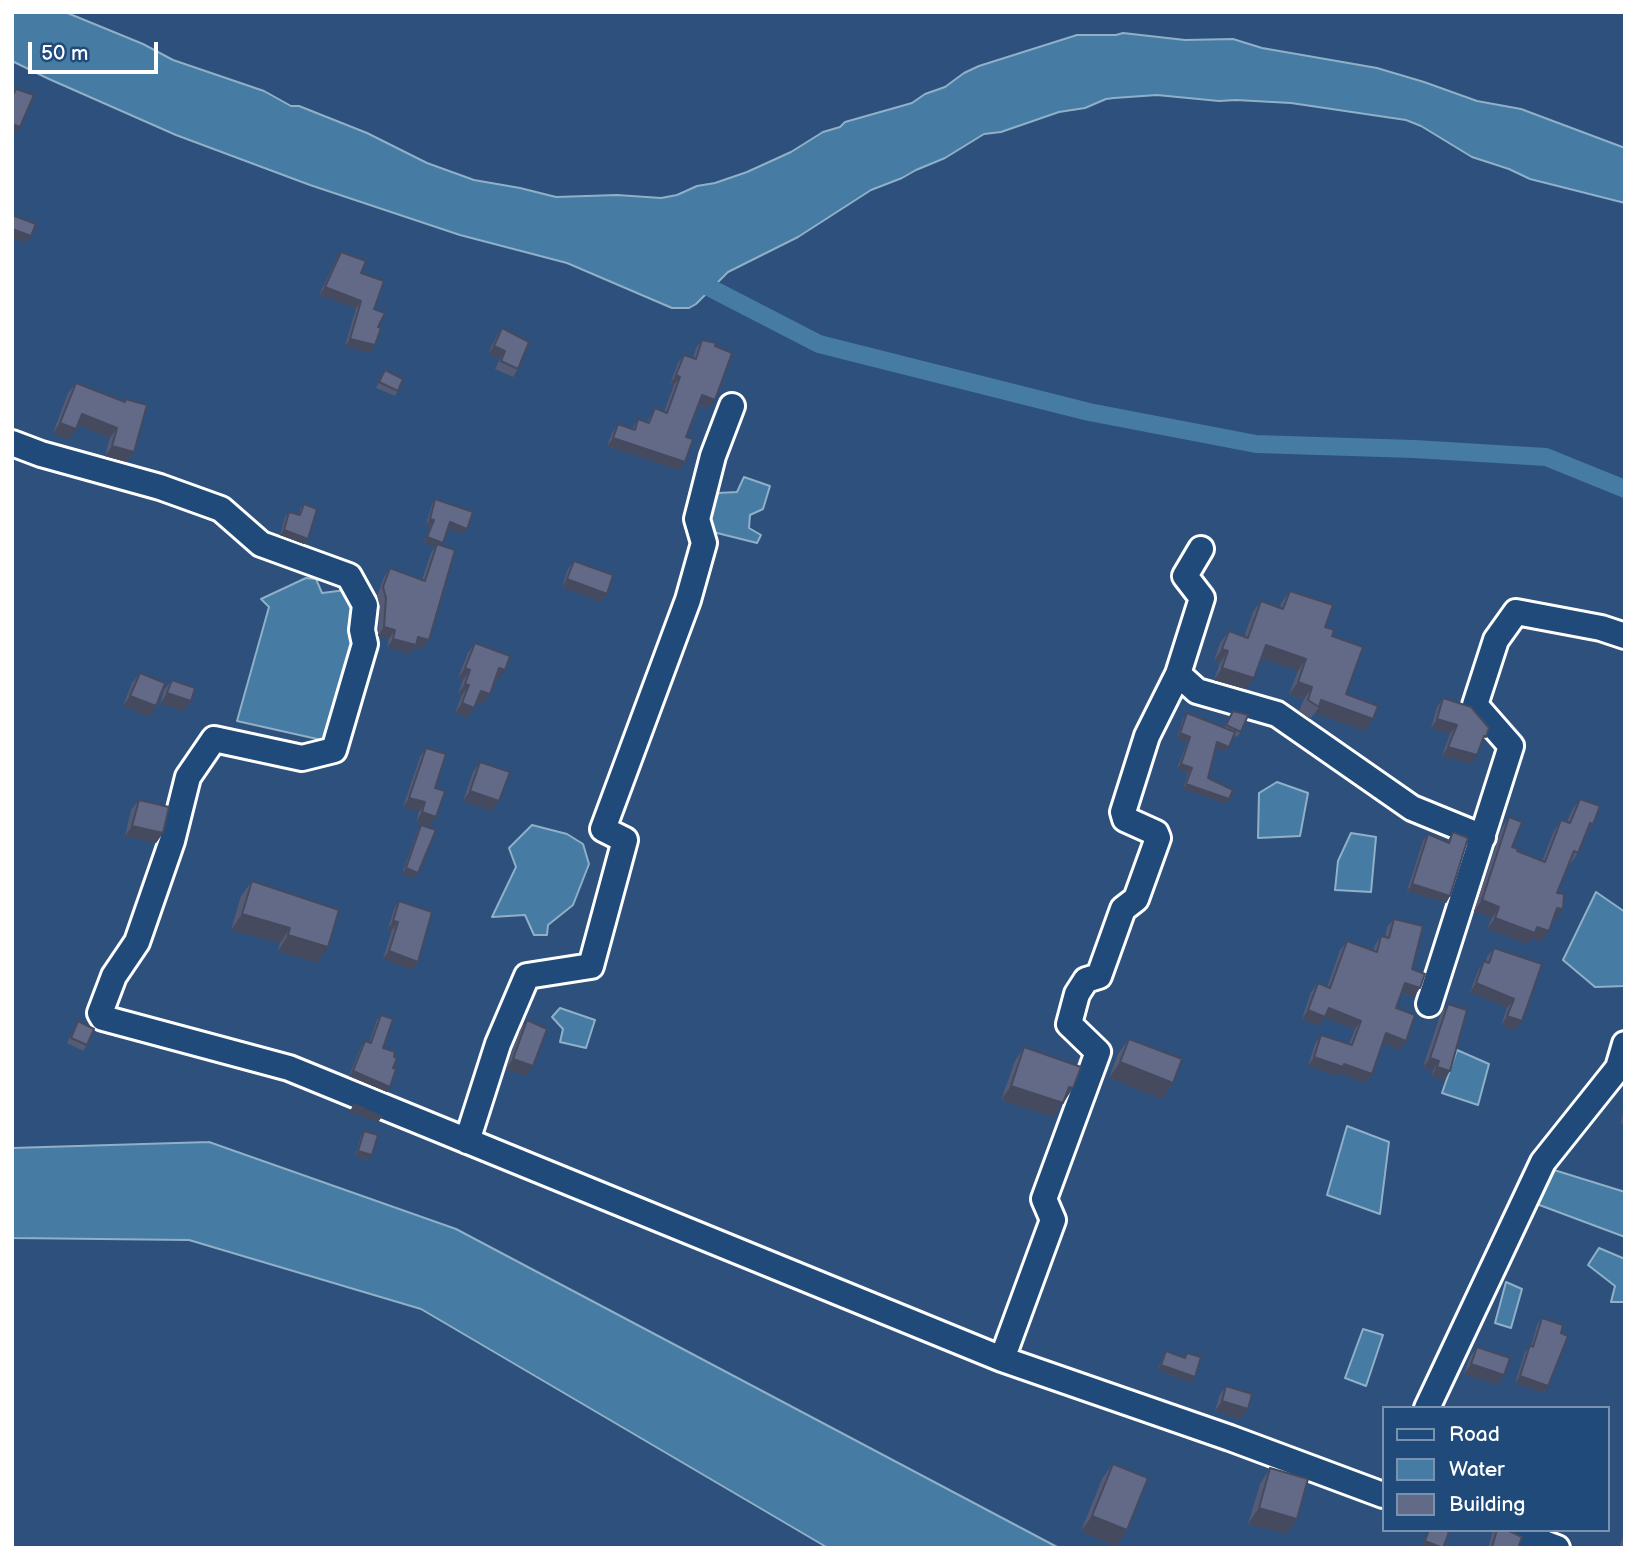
<!DOCTYPE html>
<style>
body{margin:0}
#map{position:relative;width:1637px;height:1560px;overflow:hidden;background:#2d507d;font-family:"Balsamiq Sans",sans-serif}
canvas{display:block}
.frame{position:absolute;inset:0;border:14px solid #fff;pointer-events:none}
.legend{position:absolute;left:1382px;top:1406px;width:228px;height:126px;box-sizing:border-box;background:#1f4a7a;border:2px solid #7992af;margin:0;padding:9px 12px;list-style:none;font-size:21px;color:#fff}
.legend li{display:flex;align-items:center;gap:14px;height:35px}
.legend b{width:35px;border:2px solid #7992af}
.scale{position:absolute;left:28px;top:42px;width:130px;height:32px;box-sizing:border-box;border:4px solid #fff;border-top:0;padding-left:9px;font-size:21px;line-height:24px;white-space:nowrap;color:#fff;-webkit-text-stroke:5px #1f4a7a;paint-order:stroke}
</style>
<div id="map">
<canvas width="1637" height="1560"></canvas>
<div class="frame"></div>
<ul class="legend">
<li><b style="height:9px;background:#1f4a7a"></b>Road</li>
<li><b style="height:19px;background:#467ba3"></b>Water</li>
<li><b style="height:19px;background:#636a88"></b>Building</li>
</ul>
<div class="scale">50 m</div>
</div>
<script>
const ctx = document.querySelector('canvas').getContext('2d');
ctx.lineJoin = 'round';
function paint(path, color) {
  ctx.fillStyle = color;
  ctx.fill(path, 'evenodd');
}
function shape(rows) {
  const path = new Path2D();
  for (const r of rows) {
    path.moveTo(r[0], r[1]);
    for (let i = 2; i < r.length; i += 2) path.lineTo(r[i], r[i + 1]);
  }
  return path;
}
function stroke(path, color, width, dash) {
  ctx.strokeStyle = color;
  ctx.lineWidth = width;
  ctx.lineCap = dash ? 'butt' : 'round';
  ctx.setLineDash(dash || []);
  ctx.stroke(path);
}
const water = shape([
 [12,12,65,12,143,44,173,60,264,91,291,106,299,106,367,133,427,163,474,180,520,188,556,197,617,195,661,198,677,195,697,186,715,183,747,172,791,152,823,132,840,127,845,122,912,103,925,94,945,87,964,73,979,66,1077,35,1116,35,1123,33,1185,40,1233,39,1262,48,1377,68,1424,82,1477,101,1521,109,1625,148,1625,203,1530,179,1509,169,1472,157,1421,126,1406,120,1291,103,1236,100,1219,101,1157,95,1114,98,1106,99,1085,108,1059,112,1001,132,984,134,945,158,916,170,902,178,871,190,798,237,728,272,696,304,689,308,672,308,567,263,460,235,310,185,176,135,49,79,12,61,12,12],
 [744,477,770,486,763,509,750,515,749,528,761,535,757,543,705,530,718,493,737,492,744,477],
 [306,578,316,579,322,593,346,590,358,617,326,741,237,721,269,607,261,599,306,578],
 [1277,782,1308,793,1300,836,1258,838,1259,793,1277,782],
 [532,825,567,834,583,844,589,864,573,905,548,925,547,935,534,935,525,915,492,917,516,867,509,848,532,825],
 [1351,833,1376,837,1371,892,1335,890,1338,861,1351,833],
 [1596,892,1625,912,1625,986,1595,987,1563,960,1596,892],
 [560,1008,595,1020,586,1048,560,1042,563,1029,552,1017,560,1008],
 [1457,1050,1489,1064,1478,1105,1442,1093,1457,1050],
 [1347,1126,1389,1142,1380,1214,1327,1195,1347,1126],
 [209,1142,456,1229,1059,1548,828,1548,421,1309,189,1240,12,1238,12,1148,209,1142],
 [1554,1170,1625,1192,1625,1237,1534,1203,1554,1170],
 [1599,1248,1625,1259,1625,1302,1611,1302,1615,1286,1588,1265,1599,1248],
 [1506,1282,1522,1289,1511,1328,1495,1323,1506,1282],
 [1363,1329,1383,1335,1366,1386,1345,1378,1363,1329]
]);
const canal = shape([
 [691,278,819,344,1089,412,1256,444,1414,449,1546,457,1625,489]
]);
const minor = shape([
 [12,443,41,454,160,487,221,509,261,544,349,576,365,605,362,630,365,644,334,750,302,758,214,739,188,777,172,841,137,942,114,976,100,1013,103,1018,289,1068,1002,1359,1230,1438,1383,1495],
 [1178,674,1197,691,1277,714,1412,808,1483,837],
 [1429,1004,1511,746,1475,705,1496,640,1516,612,1601,628,1625,636],
 [467,1141,498,1044,527,976,591,966,625,840,603,829,688,600,704,543,697,519,713,456,732,406],
 [1002,1359,1053,1220,1044,1199,1098,1052,1069,1024,1077,994,1086,980,1099,976,1123,909,1136,899,1158,838,1156,833,1125,819,1123,812,1147,736,1178,674,1202,598,1185,576,1201,549],
 [1427,1408,1543,1162,1618,1068,1625,1044],
 [1510,1530,1557,1548]
]);
const wall = shape([
 [341,252,361,273,374,309,378,327,375,345,370,353,345,346,356,308,319,295,336,260],
 [502,328,518,369,513,377,495,369,500,359,488,354,497,335],
 [702,340,709,408,698,405,686,437,679,470,607,446,612,433,618,424,632,429,638,419,647,422,655,408,664,412,674,385,670,384,678,363,684,355,693,358,696,348],
 [385,370,398,391,395,396,376,388],
 [76,383,123,402,125,399,127,462,105,456,110,438,78,425,69,440,53,433,68,393],
 [435,499,463,534,448,528,441,545,429,640,423,649,415,647,410,654,387,647,389,639,378,636,380,607,377,596,384,577,390,568,422,580,431,553,435,547,424,543,430,526,426,525,432,504],
 [304,504,304,544,280,535,285,517,289,512,299,515,300,509],
 [574,561,607,594,601,602,562,587,568,569],
 [1290,591,1325,627,1332,636,1346,694,1365,731,1315,713,1310,719,1299,711,1304,699,1289,694,1298,671,1261,658,1246,689,1214,680,1220,663,1214,661,1220,643,1229,631,1244,637,1253,612,1261,601,1280,607,1281,603],
 [475,643,498,680,495,679,483,704,477,702,474,708,467,718,455,713,462,695,458,694,463,680,458,678,468,653],
 [140,673,149,717,123,706,132,683],
 [172,680,191,701,184,711,160,704,164,690],
 [1443,698,1471,764,1442,756,1450,734,1431,728,1437,707],
 [1233,711,1241,732,1237,737,1233,735,1229,747,1225,752,1216,748,1208,778,1226,804,1183,789,1188,773,1177,769,1187,742,1177,738,1183,719,1187,713,1224,728],
 [426,748,435,788,436,817,430,826,416,822,419,812,403,807,420,757],
 [480,762,499,801,492,811,463,801,473,772],
 [1580,799,1593,824,1586,835,1578,853,1570,864,1569,864,1557,893,1555,920,1553,919,1541,942,1531,939,1527,944,1487,929,1492,918,1474,911,1502,828,1509,817,1512,847,1517,851,1542,861,1554,831,1561,820,1567,822,1572,810],
 [139,800,163,833,156,843,125,836,131,810],
 [421,825,414,878,402,874,418,830],
 [1453,832,1450,896,1446,903,1407,891,1423,841,1428,834,1447,842],
 [252,881,317,963,278,951,280,943,231,930,241,896],
 [399,901,418,962,412,970,383,959,392,930,388,929,394,909],
 [1394,919,1412,969,1414,997,1401,993,1396,1008,1406,1041,1400,1050,1382,1043,1372,1074,1365,1083,1339,1073,1337,1076,1308,1066,1315,1044,1321,1035,1349,1044,1355,1029,1324,1018,1319,1026,1302,1019,1311,992,1318,983,1327,987,1340,950,1347,941,1373,951,1375,945,1381,936,1385,937,1387,927],
 [1494,948,1542,964,1515,1030,1501,1025,1507,1008,1470,992,1478,971,1484,961,1486,962,1487,957],
 [1448,1004,1444,1081,1431,1076,1433,1071,1423,1067,1441,1013],
 [381,1015,383,1048,394,1057,390,1087,387,1092,349,1076,361,1047,365,1041,369,1043,377,1020],
 [527,1020,526,1076,506,1069,520,1030],
 [78,1021,87,1045,83,1051,67,1043],
 [1129,1039,1173,1083,1162,1099,1109,1078,1118,1054],
 [1024,1047,1073,1088,1053,1117,1001,1100,1015,1061],
 [1625,1104,1625,1124,1621,1123],
 [364,1131,372,1155,368,1160,355,1156,361,1136],
 [1542,1318,1561,1333,1548,1386,1543,1393,1515,1383,1525,1352,1531,1346,1537,1325],
 [1477,1347,1504,1375,1497,1385,1464,1374,1470,1357],
 [1166,1351,1184,1357,1187,1353,1191,1383,1158,1370,1163,1356],
 [1226,1386,1248,1409,1240,1419,1215,1411,1219,1396],
 [1113,1464,1127,1530,1116,1546,1081,1531,1102,1479],
 [1270,1468,1297,1519,1286,1534,1248,1524,1260,1484],
 [1493,1530,1507,1530,1518,1548,1488,1548],
 [1625,1530,1625,1548,1619,1548]
]);
const shadedWall = shape([
 [12,124,20,127,16,132,12,131],
 [12,229,31,236,26,243,12,238],
 [325,287,361,301,356,308,319,295],
 [350,339,375,345,370,353,345,346],
 [494,346,505,351,500,359,488,354],
 [676,375,680,377,674,385,670,384],
 [702,395,715,400,709,408,696,404],
 [82,414,117,428,110,438,75,424],
 [60,423,76,429,69,440,53,433],
 [613,438,685,462,679,470,607,446],
 [112,446,134,452,127,462,105,456],
 [430,519,434,520,430,526,426,525],
 [450,522,467,529,463,534,446,528],
 [284,530,308,539,304,544,280,535],
 [427,537,443,543,439,548,437,544,435,547,424,543],
 [567,579,607,594,601,602,562,587],
 [384,627,395,630,389,639,378,636],
 [418,637,429,640,423,649,415,647,410,654,387,647,393,639],
 [1266,645,1306,659,1298,671,1258,657],
 [1222,649,1228,651,1220,663,1214,661],
 [465,668,470,670,463,680,458,678],
 [499,668,505,670,498,680,492,678],
 [1222,668,1254,678,1246,689,1214,680],
 [1298,682,1312,687,1304,699,1289,694],
 [465,684,469,685,462,695,458,694],
 [481,691,490,694,483,704,474,701],
 [167,693,191,701,184,711,160,704],
 [130,696,156,706,149,717,123,706],
 [1321,700,1373,719,1365,731,1315,713,1319,707],
 [462,703,474,708,467,718,455,713],
 [1437,719,1457,725,1450,734,1431,728],
 [1180,733,1190,737,1187,742,1177,738],
 [1217,742,1229,747,1225,752,1214,747],
 [1448,747,1477,755,1471,764,1442,756],
 [1181,764,1192,768,1188,773,1177,769],
 [1186,784,1229,799,1226,804,1183,789],
 [470,791,499,801,492,811,463,801],
 [409,798,425,802,419,812,403,807],
 [422,812,436,817,430,826,416,822],
 [1590,823,1593,824,1586,835],
 [132,826,163,833,156,843,125,836],
 [406,868,418,873,414,878,402,874],
 [1412,884,1450,896,1446,903,1407,891],
 [1482,900,1499,907,1492,918,1474,911],
 [1557,908,1563,909,1555,920,1549,919],
 [242,914,290,928,280,943,231,930],
 [1495,918,1537,927,1549,931,1541,942,1531,939,1527,944,1487,929],
 [393,921,398,922,392,930,388,929],
 [288,935,328,947,317,963,278,951],
 [389,951,418,962,412,970,383,959],
 [1405,983,1420,988,1414,997,1399,992],
 [1476,983,1514,999,1507,1008,1470,992],
 [1329,1008,1361,1021,1355,1029,1324,1018,1319,1026,1302,1019,1308,1010],
 [1507,1016,1522,1021,1515,1030,1501,1025],
 [1386,1033,1406,1041,1400,1050,1379,1042],
 [1314,1057,1344,1064,1372,1074,1365,1083,1339,1073,1337,1076,1308,1066],
 [1430,1058,1439,1061,1433,1071,1423,1067],
 [513,1059,533,1066,526,1076,506,1069],
 [1120,1062,1173,1083,1162,1099,1109,1078],
 [1437,1067,1450,1071,1444,1081,1431,1076],
 [353,1071,390,1087,387,1092,349,1076],
 [1011,1086,1063,1103,1053,1117,1001,1100],
 [1069,1087,1073,1088,1064,1102],
 [353,1106,382,1117,378,1122,349,1112],
 [358,1151,372,1155,368,1160,355,1156],
 [1471,1364,1504,1375,1497,1385,1464,1374],
 [1161,1365,1195,1377,1191,1383,1158,1370],
 [1520,1376,1548,1386,1543,1393,1515,1383],
 [1222,1401,1248,1409,1240,1419,1215,1411],
 [1259,1508,1297,1519,1286,1534,1248,1524],
 [1092,1516,1127,1530,1116,1546,1081,1531],
 [1425,1541,1443,1548,1426,1548,1421,1546]
]);
const building = shape([
 [16,89,34,95,20,127,12,124,12,92,14,93,16,89],
 [12,215,36,224,31,236,12,229,12,215],
 [341,252,366,261,361,273,384,281,374,309,385,313,378,327,381,328,375,345,350,339,361,301,325,287,341,252],
 [502,328,529,342,518,369,501,361,505,351,494,346,502,328],
 [702,340,716,343,715,346,732,353,715,400,702,395,686,437,693,439,685,462,613,438,618,424,635,430,638,419,649,423,655,408,667,413,680,377,676,375,684,355,696,359,702,340],
 [385,370,403,379,398,391,379,382,385,370],
 [76,383,125,402,125,399,147,405,134,452,112,446,117,428,82,414,76,429,60,423,76,383],
 [435,499,473,512,467,529,450,522,443,543,427,537,434,520,430,519,435,499],
 [304,504,317,509,308,539,284,530,289,512,300,515,304,504],
 [437,544,455,550,429,640,418,637,416,645,393,639,395,630,384,627,386,598,383,587,390,568,425,581,437,544],
 [574,561,613,575,607,594,567,579,574,561],
 [1290,591,1333,605,1325,627,1334,630,1332,636,1363,647,1346,694,1378,706,1373,719,1321,700,1319,707,1308,700,1312,687,1298,682,1306,659,1266,645,1254,678,1222,668,1228,651,1222,649,1229,631,1248,638,1261,601,1283,609,1290,591],
 [475,643,510,656,505,670,499,668,490,694,481,691,474,708,462,703,469,685,465,684,470,670,465,668,475,643],
 [140,673,165,683,156,706,130,696,140,673],
 [172,680,195,688,191,701,167,693,172,680],
 [1443,698,1471,707,1489,728,1486,737,1484,736,1477,755,1448,747,1457,725,1437,719,1443,698],
 [1233,711,1248,715,1241,732,1226,725,1233,711],
 [1187,713,1235,732,1229,747,1217,742,1208,778,1233,790,1229,799,1186,784,1192,768,1181,764,1190,737,1180,733,1187,713],
 [426,748,446,754,435,788,445,791,436,817,422,812,425,802,409,798,426,748],
 [480,762,510,772,499,801,470,791,480,762],
 [1580,799,1600,806,1593,824,1590,823,1578,853,1574,851,1557,893,1564,894,1563,909,1557,908,1549,931,1537,927,1535,933,1495,918,1499,907,1482,900,1509,817,1522,822,1512,847,1518,849,1517,851,1545,862,1561,820,1570,823,1580,799],
 [139,800,169,807,163,833,132,826,139,800],
 [421,825,436,830,418,873,406,868,421,825],
 [1453,832,1468,838,1450,896,1412,884,1428,834,1449,843,1453,832],
 [252,881,339,910,328,947,288,935,290,928,242,914,252,881],
 [399,901,432,912,418,962,389,951,398,922,393,921,399,901],
 [1394,919,1423,926,1412,969,1425,974,1420,988,1405,983,1396,1008,1415,1015,1406,1041,1386,1033,1372,1074,1344,1064,1343,1067,1314,1057,1321,1035,1352,1045,1361,1021,1329,1008,1325,1017,1308,1010,1318,983,1330,988,1347,941,1377,952,1381,936,1389,938,1394,919],
 [1494,948,1542,964,1522,1021,1507,1016,1514,999,1476,983,1484,961,1489,963,1494,948],
 [1448,1004,1467,1010,1450,1071,1437,1067,1439,1061,1430,1058,1448,1004],
 [381,1015,393,1019,383,1048,395,1052,394,1057,397,1058,393,1068,396,1069,390,1087,353,1071,365,1041,371,1043,381,1015],
 [527,1020,547,1029,533,1066,513,1059,527,1020],
 [78,1021,94,1029,87,1045,71,1038,78,1021],
 [1129,1039,1182,1059,1173,1083,1120,1062,1129,1039],
 [1024,1047,1081,1067,1073,1088,1069,1087,1063,1103,1011,1086,1024,1047],
 [354,1104,382,1117,353,1106,354,1104],
 [364,1131,378,1135,372,1155,358,1151,364,1131],
 [1542,1318,1563,1325,1561,1333,1568,1336,1548,1386,1520,1376,1530,1345,1533,1347,1542,1318],
 [1477,1347,1510,1358,1504,1375,1471,1364,1477,1347],
 [1166,1351,1185,1358,1187,1353,1201,1357,1195,1377,1161,1365,1166,1351],
 [1226,1386,1252,1394,1248,1409,1222,1401,1226,1386],
 [1113,1464,1148,1478,1127,1530,1092,1516,1113,1464],
 [1270,1468,1308,1479,1297,1519,1259,1508,1270,1468],
 [1429,1530,1444,1530,1449,1532,1443,1548,1425,1541,1429,1530],
 [1497,1530,1507,1530,1522,1537,1518,1548,1496,1548,1492,1547,1497,1530]
]);
paint(water, '#467ba3');
stroke(water, '#90b0c8', 2);
stroke(canal, '#467ba3', 18);
stroke(minor, '#fff', 30);
stroke(minor, '#1f4a7a', 24);
paint(wall, '#555b75');
paint(shadedWall, '#454a5f');
paint(building, '#636a88');
stroke(building, '#454a5f', 2);
</script>
